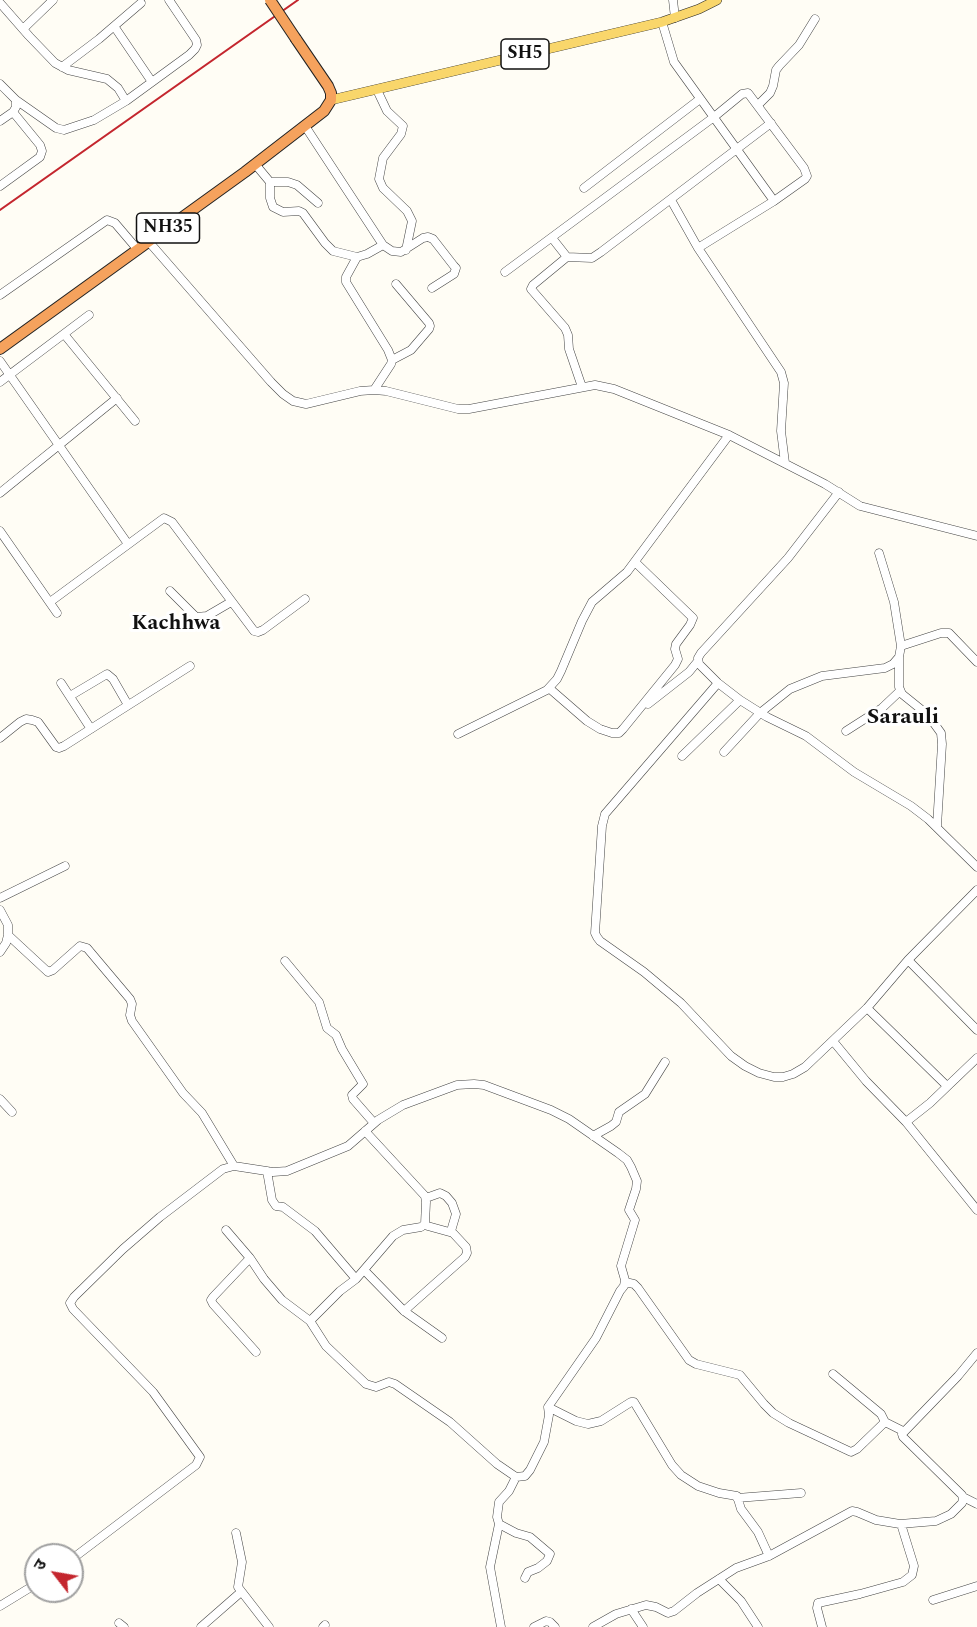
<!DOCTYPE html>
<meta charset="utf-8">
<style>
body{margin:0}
#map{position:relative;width:977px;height:1627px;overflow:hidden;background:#fffdf5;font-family:Spectral,"Noto Sans Devanagari",serif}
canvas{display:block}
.north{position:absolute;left:24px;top:1543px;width:60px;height:60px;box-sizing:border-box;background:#fff;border:2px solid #a0a0a0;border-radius:50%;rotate:301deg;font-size:16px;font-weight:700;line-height:24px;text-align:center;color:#111}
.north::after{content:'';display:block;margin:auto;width:21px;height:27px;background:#c4262e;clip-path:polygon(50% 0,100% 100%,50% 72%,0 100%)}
</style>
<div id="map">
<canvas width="977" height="1627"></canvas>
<div class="north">उ</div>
</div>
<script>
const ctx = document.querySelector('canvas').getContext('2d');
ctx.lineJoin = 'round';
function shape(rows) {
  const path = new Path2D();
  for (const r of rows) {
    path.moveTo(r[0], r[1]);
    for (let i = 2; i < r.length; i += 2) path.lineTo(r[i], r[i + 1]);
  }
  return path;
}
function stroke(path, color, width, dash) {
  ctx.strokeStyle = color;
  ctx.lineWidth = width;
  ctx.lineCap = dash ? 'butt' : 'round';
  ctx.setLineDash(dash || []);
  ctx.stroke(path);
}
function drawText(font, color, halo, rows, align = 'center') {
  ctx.font = font + ' Spectral,serif';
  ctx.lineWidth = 6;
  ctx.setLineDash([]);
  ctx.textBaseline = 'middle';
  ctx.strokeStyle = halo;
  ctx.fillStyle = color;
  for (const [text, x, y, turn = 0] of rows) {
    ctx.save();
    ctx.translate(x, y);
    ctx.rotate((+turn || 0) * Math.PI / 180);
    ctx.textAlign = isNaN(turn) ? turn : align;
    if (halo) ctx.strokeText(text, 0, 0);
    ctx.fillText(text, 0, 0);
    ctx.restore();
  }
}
const minor = shape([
 [673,0,675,18],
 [0,3,29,36,55,63,68,70,107,79,118,88,126,101],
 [662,22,674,62,774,201],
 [114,26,152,82],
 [23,29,53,0],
 [62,67,99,39,141,3],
 [0,84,16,100,16,107,13,112,0,121],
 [377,90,387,111,403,126,401,134,383,158,379,179,383,188,407,211,412,221,406,250],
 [16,100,56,128,64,130,94,120,126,101,189,55,195,49,197,45,196,40,169,0],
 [758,105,770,93,773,86,776,70,779,66,799,45,815,19],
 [305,126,383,245,392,251,401,252,423,238,428,237,433,239,454,266,456,268,454,274,432,288],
 [255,164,270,182,270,198,273,207,283,212,299,211,303,213,325,243,333,251,357,257,367,254,383,245],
 [270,182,288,182,297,185,318,203],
 [0,186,40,157,42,151,40,145,13,112],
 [584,188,700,99],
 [671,200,698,248,781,372,784,383,781,431,785,463],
 [552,238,567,257,592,258,601,252,771,123],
 [149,242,271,382,283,394,293,401,306,404,360,391,374,390,386,391,458,409,469,409,595,385,614,389,729,435,825,484,860,506,977,536],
 [357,257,346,277,346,282,388,350,392,360,391,364,374,390],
 [567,257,533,285,531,289,565,328,568,335,569,349,582,387],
 [505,272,714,117,742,94,748,93,804,168,807,176,805,179,774,201,698,248],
 [0,295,107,220,115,223,138,250],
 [64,334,135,421],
 [392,360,411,350,429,329,430,326,429,323,396,284],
 [0,361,128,544],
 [0,382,89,315],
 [839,492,788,558,701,653,698,658,699,664,718,683,740,700,767,717,806,736,854,772,911,806,928,819,977,867],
 [0,493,117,398],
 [0,531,57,613],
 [170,591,196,617,207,616,231,602],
 [50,602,164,518,172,522,254,631,258,632,263,630,305,599],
 [901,646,941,633,949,633,977,662],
 [899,657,899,687,902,694,928,715,941,733,942,744,937,826],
 [61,683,91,729],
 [718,683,605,814,602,826,595,933,597,937,600,941,644,972,681,1003,731,1056,745,1066,759,1073,774,1077,783,1077,793,1074,805,1067,867,1008,908,960,977,890],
 [549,688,587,721,600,729,612,733,619,733,623,729,675,665,678,659,675,649,676,644,690,625,693,618,635,562],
 [70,696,107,674,113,679,128,705],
 [648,704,689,672,698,661],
 [846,731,882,708,900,691],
 [458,734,547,690,557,679,561,671,582,621,592,602,627,572,729,435],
 [0,738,20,722,26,719,32,720,38,722,56,747,59,748,64,746,190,666],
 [724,752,760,713,790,689,822,676,885,668,893,664,899,657,901,646,894,602,879,553],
 [682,756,740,700],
 [0,898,65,866],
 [0,910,8,925,8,935,6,943,0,952],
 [8,935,48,972,53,970,80,946,87,948,130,999,132,1004,130,1015,132,1021,183,1093,202,1113,234,1166],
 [908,960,977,1030],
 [285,961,319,1002,327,1028,336,1035,342,1049,363,1084,352,1095,353,1099,374,1123],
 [867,1008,947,1086],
 [833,1041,866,1081,906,1122,977,1210],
 [0,1099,12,1112],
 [906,1122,930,1103,977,1058],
 [593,1136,611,1126,616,1122,619,1112,645,1094,665,1062],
 [267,1171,272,1200,276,1206,283,1207,315,1231,356,1279],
 [426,1198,440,1193,446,1196,452,1203,456,1214,451,1231],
 [226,1230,250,1258,264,1279,282,1300,310,1321,326,1346,366,1384,376,1387,389,1382,395,1384,450,1422,497,1464,516,1477],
 [250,1258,213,1297,211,1300,213,1304,256,1352],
 [364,1270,404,1311,442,1338],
 [625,1282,634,1284,638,1288,689,1360,696,1364,740,1375,764,1404,773,1413,789,1423,851,1452,857,1449,885,1422,903,1431],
 [404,1311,465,1257,467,1253,466,1247,453,1233,424,1225],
 [310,1321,340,1291,356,1279,393,1236,403,1230,421,1227,425,1224,426,1202,425,1196,365,1131],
 [833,1374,881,1414,885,1422],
 [548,1407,576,1421,588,1424,601,1421,631,1402,634,1402,672,1465,681,1475,698,1486,719,1493,737,1496,741,1509,758,1532,769,1556],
 [963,1497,977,1504],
 [737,1498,801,1493],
 [499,1524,516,1533,530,1537,550,1554,547,1561,538,1568,528,1572,525,1578],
 [236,1533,242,1562,238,1587,269,1627],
 [72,1559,196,1465,200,1457,153,1392,73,1309,70,1303,74,1297,123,1249,160,1217,223,1169,234,1166,273,1172,287,1171,348,1146,378,1120,403,1105,457,1085,474,1084,484,1085,551,1110,569,1119,618,1153,627,1160,631,1167,637,1181,636,1189,629,1210,635,1220,621,1266,625,1280,624,1286,620,1291,596,1338,548,1407,549,1415,544,1442,530,1470,525,1476,516,1477,509,1491,499,1502,497,1517,499,1524,490,1567,501,1627],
 [719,1579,741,1601,758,1627],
 [933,1600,977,1586],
 [0,1606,36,1584],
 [631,1609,643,1627],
 [119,1623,124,1627],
 [201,1627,241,1592],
 [323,1627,325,1625],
 [534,1627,546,1621,550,1622,555,1627],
 [593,1627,616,1614,646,1605,656,1607,668,1613,674,1611,697,1593,736,1568,769,1556,852,1511,857,1512,876,1520,900,1524,936,1521,951,1514,962,1503,963,1499,962,1495,903,1437,902,1434,958,1376,977,1353],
 [822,1627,817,1608,818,1603,860,1594,903,1582,912,1575,914,1566,901,1524]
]);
const major = shape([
 [331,100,662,22,699,9,717,0]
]);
const highway = shape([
 [0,349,245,172,324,111,331,100,331,93,328,86,296,39]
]);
const rail = shape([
 [0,210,298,0]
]);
const highwayBridge = shape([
 [270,0,296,39]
]);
const shields = [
 [525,54,48],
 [168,228,63]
];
const shieldNames = [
 ["SH5",525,54],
 ["NH35",168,228]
];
const neighbourhoodNames = [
 ["Kachhwa",176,625]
];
const quarterNames = [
 ["Sarauli",903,719]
];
stroke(minor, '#444', 9);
stroke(major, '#222', 10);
stroke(highway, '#222', 12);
stroke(minor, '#fff', 8);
stroke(major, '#f9d66b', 9);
stroke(highway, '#f5a25d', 10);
stroke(rail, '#c4262e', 2);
stroke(highwayBridge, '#222', 12, []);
stroke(highwayBridge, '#f5a25d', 10);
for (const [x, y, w] of shields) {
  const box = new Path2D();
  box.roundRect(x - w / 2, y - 15, w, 30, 4.5);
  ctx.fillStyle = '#fff';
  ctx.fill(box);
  stroke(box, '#111', 1.5);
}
drawText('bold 18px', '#111', null, shieldNames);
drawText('bold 21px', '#111', '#fff', neighbourhoodNames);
drawText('bold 22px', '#111', '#fff', quarterNames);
</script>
